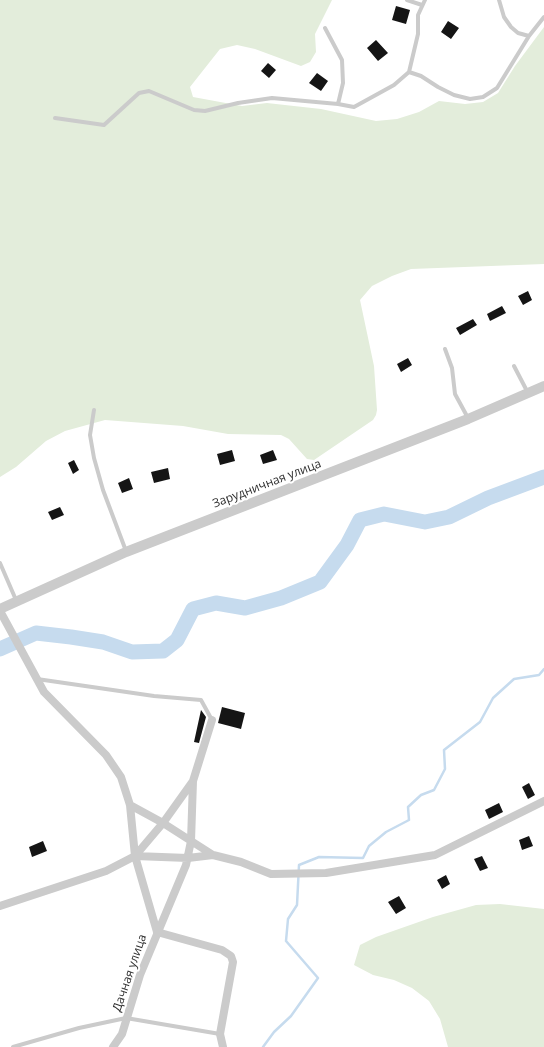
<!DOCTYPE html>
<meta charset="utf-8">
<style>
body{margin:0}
canvas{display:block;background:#fff}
</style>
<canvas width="544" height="1047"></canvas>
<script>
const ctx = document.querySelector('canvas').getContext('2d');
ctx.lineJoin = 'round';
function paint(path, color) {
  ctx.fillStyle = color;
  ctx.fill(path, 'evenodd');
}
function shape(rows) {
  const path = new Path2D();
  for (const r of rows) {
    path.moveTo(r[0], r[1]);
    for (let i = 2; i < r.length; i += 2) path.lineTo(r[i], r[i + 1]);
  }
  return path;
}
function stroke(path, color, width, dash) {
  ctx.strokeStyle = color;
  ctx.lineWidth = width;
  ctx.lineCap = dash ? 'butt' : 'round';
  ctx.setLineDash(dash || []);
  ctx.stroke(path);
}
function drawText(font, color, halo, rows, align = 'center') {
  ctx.font = font + ' "Open Sans",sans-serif';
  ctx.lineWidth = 4;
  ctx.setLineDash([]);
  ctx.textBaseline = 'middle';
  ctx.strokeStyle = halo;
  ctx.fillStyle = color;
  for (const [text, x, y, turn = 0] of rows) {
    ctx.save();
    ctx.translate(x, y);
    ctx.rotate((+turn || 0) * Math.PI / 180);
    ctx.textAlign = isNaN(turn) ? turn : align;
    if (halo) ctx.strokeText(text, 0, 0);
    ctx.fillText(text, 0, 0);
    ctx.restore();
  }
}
const green = shape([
 [0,0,332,0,315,34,316,52,310,62,301,66,255,49,237,45,220,49,190,87,193,97,242,106,267,103,321,109,376,121,397,119,419,112,439,101,465,104,483,102,498,93,515,66,544,27,544,264,411,269,392,276,372,286,360,300,374,366,377,410,376,415,373,420,314,460,307,459,289,439,281,435,228,434,183,426,105,420,65,431,46,441,16,467,0,477],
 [500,904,544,909,544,1047,448,1047,440,1019,429,1001,412,988,394,980,373,975,354,965,360,945,376,937,433,917,476,905]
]);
const stream = shape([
 [263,1047,274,1032,291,1016,318,978,286,941,288,919,297,905,299,865,319,857,363,858,369,846,386,832,409,820,408,807,421,795,434,790,445,769,444,750,480,722,493,698,514,679,539,675,544,669]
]);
const river = shape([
 [0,649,36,633,71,637,103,642,132,652,163,651,177,640,193,609,216,603,245,608,281,598,320,582,347,545,360,520,384,514,425,522,449,517,488,498,544,477]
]);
const building = shape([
 [396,6,410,10,406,24,392,20],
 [448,21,459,28,451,39,441,32],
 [376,40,388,53,378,61,367,48],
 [268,63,276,70,269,78,261,71],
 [317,73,328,81,321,91,309,83],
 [528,291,532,300,523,305,518,296],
 [502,306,506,313,490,321,487,314],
 [473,319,477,325,460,335,456,328],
 [408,358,412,365,401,372,397,364],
 [232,450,235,461,220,465,217,454],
 [273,450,277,460,263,464,260,455],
 [74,460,79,470,73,474,68,463],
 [168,468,170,479,154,483,151,472],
 [129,478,133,489,122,493,118,483],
 [60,507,64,515,52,520,48,512],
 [222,707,245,713,241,729,218,723],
 [201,710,206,717,199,743,194,742],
 [529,783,535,795,528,799,522,787],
 [499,803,503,812,489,819,485,810],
 [529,836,533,846,522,850,519,840],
 [43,841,47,851,32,857,29,847],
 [482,856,488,868,480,871,474,859],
 [446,875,450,884,442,889,437,880],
 [399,896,406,908,396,914,388,902]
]);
const service = shape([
 [407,0,422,5],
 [499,0,504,17,511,27,518,33,529,36],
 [325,28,342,60,343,83,338,104],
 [409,72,421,76,438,87,454,95,470,99,483,97,497,88,529,36,544,17],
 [55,118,104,125,139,93,149,91,194,110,205,111,238,103,272,98,338,104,354,107,394,85,409,72,418,34,418,15,425,0],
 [445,349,452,368,455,394,468,418],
 [514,366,528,393],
 [94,410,90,435,94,458,103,490,126,551],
 [0,563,16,600],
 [37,679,154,696,201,700,212,720],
 [13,1047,79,1028,126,1018,220,1034]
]);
const minor = shape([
 [0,611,44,692,106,755,121,777,130,805,135,856,157,932],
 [130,805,163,823,213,855,241,862,271,874,326,873,435,855,544,801],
 [135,856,188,858,213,855],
 [0,906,106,871,135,856,163,823,193,781,212,720],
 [157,932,222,950,231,956,233,962,220,1034,223,1047],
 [113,1047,122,1034,140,975,186,865,191,841,193,781]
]);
const tertiary = shape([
 [0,609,126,552,468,419,544,386]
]);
const streetNames = [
 ["Зарудничная улица",267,484,-21],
 ["Дачная улица",130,973,-71]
];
paint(green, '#e3eddb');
stroke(stream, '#c6dbee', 2.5);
stroke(river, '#c6dbee', 15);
paint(building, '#151515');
stroke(service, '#cbcbcb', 4);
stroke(minor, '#cbcbcb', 8);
stroke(tertiary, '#cbcbcb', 10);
drawText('12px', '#2e2e2e', '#fff', streetNames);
</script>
